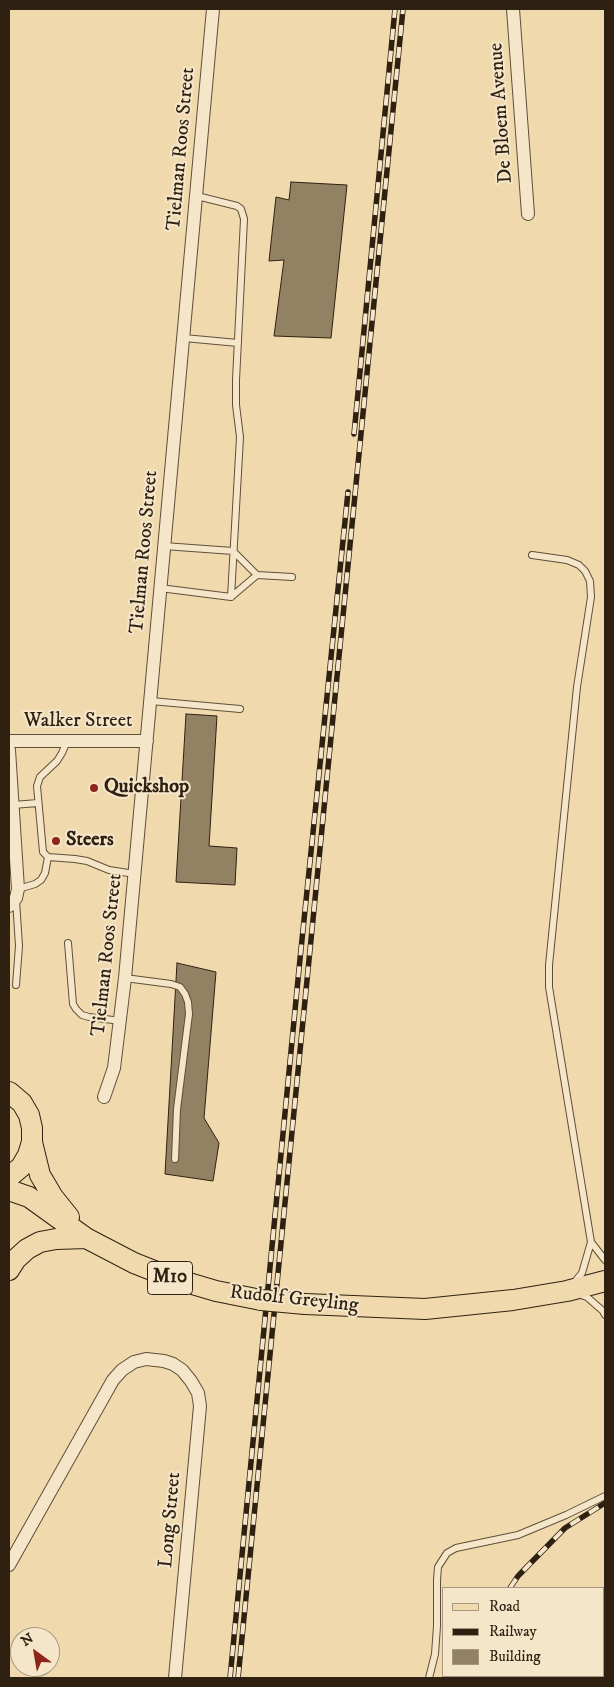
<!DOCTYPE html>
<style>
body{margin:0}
#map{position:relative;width:614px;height:1687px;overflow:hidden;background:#efd9ad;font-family:"IM FELL DW Pica",serif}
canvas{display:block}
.frame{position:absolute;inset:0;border:10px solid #2f2112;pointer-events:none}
.legend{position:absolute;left:442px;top:1587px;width:162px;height:90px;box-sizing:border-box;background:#f5e6ca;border:1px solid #a69780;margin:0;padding:6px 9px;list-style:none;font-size:15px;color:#2f2112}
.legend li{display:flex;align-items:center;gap:10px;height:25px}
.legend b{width:25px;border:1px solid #a69780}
.north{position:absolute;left:10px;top:1627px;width:50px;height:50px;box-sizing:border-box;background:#f5e6ca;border:1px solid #a69780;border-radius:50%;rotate:328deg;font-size:14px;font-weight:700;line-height:20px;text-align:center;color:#2f2112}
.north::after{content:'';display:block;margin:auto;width:18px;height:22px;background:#8f2418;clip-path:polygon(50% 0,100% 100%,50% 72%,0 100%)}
</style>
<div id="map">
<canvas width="614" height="1687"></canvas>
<div class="frame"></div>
<ul class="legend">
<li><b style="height:6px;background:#efd9ad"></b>Road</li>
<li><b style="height:6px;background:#2f2112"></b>Railway</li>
<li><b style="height:14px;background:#938163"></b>Building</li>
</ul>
<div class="north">N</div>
</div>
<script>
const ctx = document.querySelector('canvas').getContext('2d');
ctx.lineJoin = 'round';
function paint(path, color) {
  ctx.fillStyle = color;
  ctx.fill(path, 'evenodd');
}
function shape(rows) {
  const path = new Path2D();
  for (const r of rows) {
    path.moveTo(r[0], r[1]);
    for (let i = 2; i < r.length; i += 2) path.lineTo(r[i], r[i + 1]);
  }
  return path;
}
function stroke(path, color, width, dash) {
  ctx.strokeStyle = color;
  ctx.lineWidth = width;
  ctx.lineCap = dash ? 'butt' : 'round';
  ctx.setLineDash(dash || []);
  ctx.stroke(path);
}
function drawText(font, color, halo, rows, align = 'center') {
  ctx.font = font + ' "IM FELL DW Pica",serif';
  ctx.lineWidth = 4;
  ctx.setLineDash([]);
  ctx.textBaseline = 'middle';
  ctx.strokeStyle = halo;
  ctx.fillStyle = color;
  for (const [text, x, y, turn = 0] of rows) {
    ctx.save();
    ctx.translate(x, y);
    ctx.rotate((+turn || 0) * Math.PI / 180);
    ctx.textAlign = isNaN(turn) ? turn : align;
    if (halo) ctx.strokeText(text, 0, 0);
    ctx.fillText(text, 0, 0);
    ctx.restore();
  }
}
const building = shape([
 [291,182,347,185,331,338,274,336,284,260,269,261,276,197,289,200,291,182],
 [186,714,217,716,209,846,237,848,235,885,176,882,186,714],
 [177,963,216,972,204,1118,219,1143,213,1181,165,1174,177,963]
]);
const service = shape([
 [197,196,237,206,241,209,244,219,236,380,236,405,240,437,231,597],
 [184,338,238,343],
 [164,546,233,551,257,575],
 [532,555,567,560,579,565,585,571,590,581,591,597,577,687,549,965,549,987,591,1242,582,1273,573,1284],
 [160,588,231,597,257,575,292,577],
 [151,701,240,709],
 [67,741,62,753,57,761,40,777,37,786,43,852,48,857,75,859,87,861,109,870,135,874],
 [13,805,38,803],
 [18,889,35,884,41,880,45,873,48,857],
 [68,943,73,1004,76,1009,82,1015,89,1017,121,1021],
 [125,978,171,984,180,987,185,994,188,1002,189,1014,177,1109,175,1159],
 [16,985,19,946,16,900],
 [591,1242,605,1260],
 [577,1294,587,1297,603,1311,605,1315],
 [429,1678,435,1654,437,1626,437,1580,438,1567,447,1553,456,1548,518,1535,566,1515,605,1496]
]);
const minor = shape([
 [513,9,528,214],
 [9,741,147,741],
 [9,750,18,889,16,898,9,906],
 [104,1097,114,1068,125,978,213,9],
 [9,1565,113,1380,122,1370,134,1362,146,1359,164,1361,173,1364,182,1370,191,1381,198,1393,200,1406,175,1678]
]);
const primary = shape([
 [9,1092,22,1103,29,1115,32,1128,32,1142,28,1155,21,1167,9,1177],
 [32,1142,40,1175,53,1197,69,1217],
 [9,1190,29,1197,86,1238,134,1263,172,1278,216,1291,261,1300],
 [9,1270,16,1259,27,1249,40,1242,56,1239,86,1238],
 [305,1304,425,1309,513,1300,567,1291,605,1281]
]);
const rail = shape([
 [354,434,395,9],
 [510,1588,518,1576,565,1528,605,1503],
 [230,1678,300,959,348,492],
 [238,1678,403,9],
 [467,1678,467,1676]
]);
const primaryBridge = shape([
 [261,1300,305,1304]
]);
const markers = [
 [94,788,5,"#8f2418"],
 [56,841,5,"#8f2418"]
];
const shields = [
 [170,1278,45]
];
const shieldNames = [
 ["M10",170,1278]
];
const streetNames = [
 ["De Bloem Avenue",502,113,-94],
 ["Tielman Roos Street",182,149,-85],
 ["Tielman Roos Street",145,552,-85],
 ["Walker Street",78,722],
 ["Tielman Roos Street",108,955,-84],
 ["Rudolf Greyling",294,1300,6],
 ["Long Street",171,1520,-85]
];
const poiNames = [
 ["Quickshop",104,788],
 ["Steers",66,841]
];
paint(building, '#938163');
stroke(building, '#2f2112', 1);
stroke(service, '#5f4f39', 8);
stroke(minor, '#5f4f39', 14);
stroke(primary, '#2f2112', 22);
stroke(service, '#f5e6ca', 6);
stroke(minor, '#f5e6ca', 12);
stroke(primary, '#efd9ad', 20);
stroke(rail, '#2f2112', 5.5);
stroke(rail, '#f5e6ca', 4, [11]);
stroke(primaryBridge, '#2f2112', 22, []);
stroke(primaryBridge, '#efd9ad', 20);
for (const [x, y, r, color] of markers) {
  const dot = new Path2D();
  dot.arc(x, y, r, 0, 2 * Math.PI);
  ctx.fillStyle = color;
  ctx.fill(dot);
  stroke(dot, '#f5e6ca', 2);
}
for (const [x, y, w] of shields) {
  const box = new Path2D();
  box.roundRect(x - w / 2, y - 16.5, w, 33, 4);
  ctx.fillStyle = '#f5e6ca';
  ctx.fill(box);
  stroke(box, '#2f2112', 1);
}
drawText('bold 19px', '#2f2112', null, shieldNames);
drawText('20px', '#2f2112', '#f5e6ca', streetNames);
drawText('bold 20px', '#2f2112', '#f5e6ca', poiNames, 'left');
</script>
